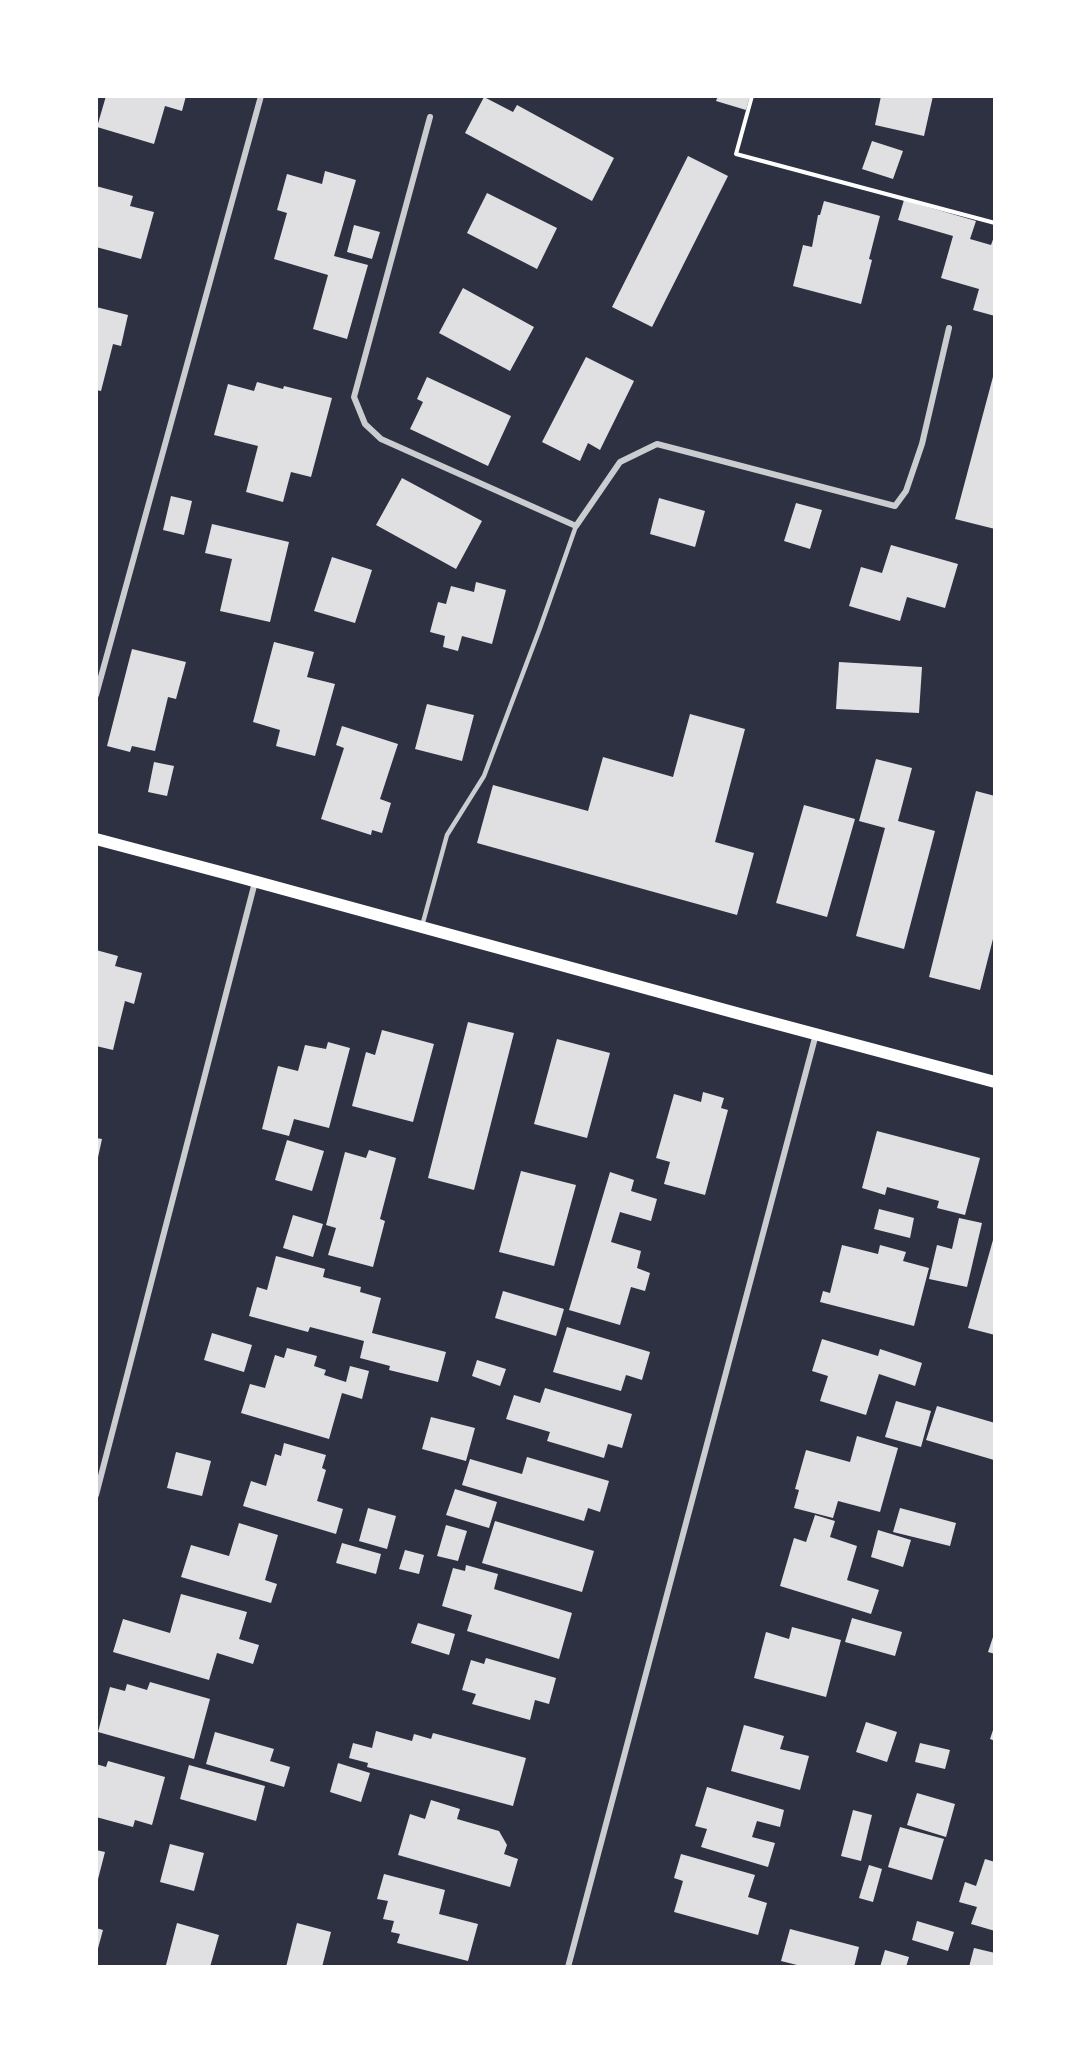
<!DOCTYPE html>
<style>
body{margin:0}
#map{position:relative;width:1091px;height:2063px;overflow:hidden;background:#2d3142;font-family:Manrope,sans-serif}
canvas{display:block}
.frame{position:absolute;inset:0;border:98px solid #fff;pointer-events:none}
</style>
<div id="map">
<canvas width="1091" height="2063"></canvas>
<div class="frame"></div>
</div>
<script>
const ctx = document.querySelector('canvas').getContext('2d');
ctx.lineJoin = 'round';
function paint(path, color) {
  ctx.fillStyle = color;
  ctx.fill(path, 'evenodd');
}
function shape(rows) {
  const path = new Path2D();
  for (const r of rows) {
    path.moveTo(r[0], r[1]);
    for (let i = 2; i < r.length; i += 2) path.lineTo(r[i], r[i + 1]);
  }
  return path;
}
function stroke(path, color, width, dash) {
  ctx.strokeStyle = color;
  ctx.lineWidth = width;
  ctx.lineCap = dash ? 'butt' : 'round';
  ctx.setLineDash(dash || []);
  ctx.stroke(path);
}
const building = shape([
 [106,96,186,96,182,111,165,106,154,144,97,127],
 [718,96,750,96,746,110,716,101],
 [881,96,933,96,924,136,875,125],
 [484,97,513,112,517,105,614,158,592,201,465,133],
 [872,141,903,151,893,179,862,169],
 [688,156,728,176,652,327,612,307],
 [325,171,356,180,334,256,368,265,347,339,313,329,328,275,274,259,287,213,277,210,287,174,322,184],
 [96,186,133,196,130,206,154,212,141,259,96,247],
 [487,193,557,228,537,269,467,233],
 [904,200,976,221,970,239,991,245,995,234,995,316,973,310,979,289,941,278,953,236,898,220],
 [824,201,880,216,869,259,872,260,861,304,793,286,803,245,812,247,818,215,820,215],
 [354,225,380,232,372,259,347,252],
 [463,288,534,327,510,371,439,333],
 [96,307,128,315,121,346,113,344,101,391,96,390],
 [586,357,634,381,600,450,588,443,580,461,542,442],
 [994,373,995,373,995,529,955,519],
 [427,377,511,416,488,466,410,429,423,402,417,399],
 [257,382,283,389,284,386,332,398,311,477,291,472,283,502,246,492,258,446,214,435,228,384,254,391],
 [402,478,482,521,456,569,376,525],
 [171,496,192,501,184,535,163,530],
 [659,498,705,511,695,547,650,534],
 [796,503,822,510,810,549,784,541],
 [212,524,289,542,270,622,220,611,232,559,205,553],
 [891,545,958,564,945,608,907,597,900,621,849,606,861,567,882,573],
 [332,557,372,570,355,623,314,611],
 [476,582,506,590,492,644,462,636,458,651,443,647,445,636,430,632,438,602,446,604,451,586,474,592],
 [274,642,314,652,307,677,335,684,315,756,276,746,280,730,253,722],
 [132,649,186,662,176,699,168,697,155,751,132,746,130,752,107,746],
 [839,662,922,667,919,713,836,709],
 [427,704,474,715,462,761,415,749],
 [690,714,745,729,715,842,754,853,737,915,477,843,493,785,588,811,603,757,673,777],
 [342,726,398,744,380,799,391,803,382,833,372,830,371,835,321,819,344,748,336,745],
 [876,759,912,768,898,821,935,831,904,949,856,936,885,828,859,821],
 [154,762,174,766,167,796,148,792],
 [976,791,995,796,995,931,980,990,929,977],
 [804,805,855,819,827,917,776,903],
 [96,950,118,956,115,966,142,973,134,1004,125,1001,113,1050,96,1046],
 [468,1022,514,1033,474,1190,428,1178],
 [382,1030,434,1044,413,1122,352,1106,366,1052,375,1055],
 [557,1039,610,1053,587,1138,534,1124],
 [328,1042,350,1048,329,1128,294,1119,289,1136,262,1129,278,1066,298,1071,305,1045,326,1049],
 [703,1092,724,1098,721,1108,728,1110,705,1195,664,1184,670,1162,656,1158,674,1094,701,1102],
 [877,1131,980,1158,965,1215,937,1208,939,1201,887,1187,885,1195,862,1188],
 [96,1138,102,1139,97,1162,96,1161],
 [287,1140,324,1151,312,1191,275,1180],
 [369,1150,396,1158,380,1219,385,1221,373,1267,328,1255,336,1228,326,1225,345,1152,366,1158],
 [521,1171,576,1185,554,1266,499,1252],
 [610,1172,634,1180,631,1191,657,1199,651,1221,620,1212,611,1242,641,1251,637,1268,650,1273,645,1291,631,1287,620,1325,569,1310],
 [879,1209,914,1218,910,1238,874,1229],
 [293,1215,323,1224,313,1257,283,1248],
 [959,1218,982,1223,967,1287,929,1279,937,1245,952,1249],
 [995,1233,995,1335,968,1328],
 [842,1245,878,1254,880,1245,906,1252,903,1261,929,1268,914,1326,820,1302,823,1291,830,1293],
 [276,1256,325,1269,323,1277,361,1287,360,1292,381,1298,372,1333,446,1352,438,1382,389,1370,390,1366,360,1358,364,1341,310,1327,308,1332,249,1316,257,1287,267,1290],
 [503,1291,564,1309,556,1336,495,1318],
 [567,1327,650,1352,642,1380,626,1375,621,1391,553,1372],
 [212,1333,252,1345,244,1372,204,1360],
 [822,1339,878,1356,880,1349,922,1363,915,1386,879,1374,866,1415,820,1401,828,1376,812,1371],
 [287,1348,317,1356,314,1366,326,1370,324,1375,346,1382,350,1366,369,1371,362,1399,342,1393,329,1439,241,1413,250,1384,265,1388,275,1355,284,1358],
 [477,1360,506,1369,500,1386,472,1376],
 [545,1388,632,1414,622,1448,608,1444,604,1458,547,1441,550,1432,506,1419,514,1395,540,1403],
 [896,1401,931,1411,921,1447,885,1437],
 [937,1406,995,1423,994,1460,926,1440],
 [431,1417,475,1428,466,1461,422,1449],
 [857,1436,898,1448,880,1512,838,1501,833,1518,794,1508,799,1490,795,1489,806,1450,850,1462],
 [284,1443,326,1455,322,1468,326,1470,317,1501,343,1509,336,1534,243,1506,251,1481,266,1486,275,1454,281,1456],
 [176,1452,211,1461,202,1496,167,1488],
 [527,1457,609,1481,600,1512,588,1508,584,1521,462,1485,470,1459,522,1474],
 [455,1489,497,1502,489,1528,446,1515],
 [368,1508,396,1516,387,1549,359,1541],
 [900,1508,956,1523,950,1546,893,1532],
 [815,1515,835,1521,830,1537,857,1546,847,1580,879,1590,871,1614,780,1586,794,1538,806,1542],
 [495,1521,594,1551,582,1592,482,1563],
 [239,1523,278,1535,265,1580,277,1584,271,1603,181,1577,191,1545,229,1556],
 [446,1525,467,1531,458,1561,437,1556],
 [878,1530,911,1540,903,1567,871,1557],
 [342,1543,381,1554,376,1574,336,1563],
 [405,1550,424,1555,419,1574,399,1569],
 [466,1565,498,1574,494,1589,572,1613,559,1659,467,1631,472,1615,442,1606,453,1568,465,1571],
 [181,1594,247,1612,239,1639,259,1645,253,1664,217,1653,209,1680,113,1652,123,1619,170,1633],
 [852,1618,902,1632,895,1656,845,1642],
 [418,1623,455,1634,449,1655,411,1643],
 [792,1627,841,1640,826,1697,754,1678,766,1632,789,1639],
 [995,1631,995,1654,988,1652],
 [486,1658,556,1678,549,1704,535,1700,530,1720,472,1704,476,1694,462,1690,471,1660,484,1664],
 [150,1682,210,1699,194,1759,98,1732,110,1687,125,1691,127,1684,147,1690],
 [866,1722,897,1732,887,1762,856,1752],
 [995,1724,995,1741,990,1739],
 [744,1725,784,1736,780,1749,809,1756,800,1790,731,1771],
 [376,1731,412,1741,414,1734,431,1739,433,1733,526,1758,513,1806,367,1767,368,1763,349,1758,353,1743,372,1748],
 [215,1732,274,1749,270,1761,290,1767,284,1787,206,1764],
 [920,1743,950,1750,945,1769,915,1762],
 [108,1761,165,1777,152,1825,135,1820,133,1827,96,1817,96,1764,106,1767],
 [338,1763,370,1773,361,1802,330,1792],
 [189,1765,265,1786,256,1821,180,1799],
 [707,1787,784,1810,780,1827,757,1821,752,1837,775,1843,768,1867,701,1847,707,1829,695,1826],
 [917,1793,955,1804,946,1837,907,1825],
 [431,1800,460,1809,457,1819,499,1831,507,1845,504,1854,518,1859,510,1887,398,1855,410,1814,425,1819],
 [853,1810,872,1815,861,1861,841,1856],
 [900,1827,944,1839,932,1880,888,1867],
 [170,1844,204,1853,194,1891,160,1882],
 [96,1850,105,1852,97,1883,96,1883],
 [681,1854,755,1875,748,1897,767,1903,758,1935,674,1912,683,1881,674,1878],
 [985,1859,995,1862,995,1931,971,1924,977,1907,959,1902,965,1882,976,1886],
 [869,1865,882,1869,873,1902,859,1898],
 [384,1874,445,1890,439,1914,478,1924,468,1961,397,1943,400,1934,391,1932,394,1921,383,1919,388,1901,377,1899],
 [917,1921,954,1932,948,1951,912,1940],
 [177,1923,219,1935,210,1967,172,1967,166,1965],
 [297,1923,331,1932,322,1967,286,1967],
 [96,1928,103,1930,97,1952,96,1952],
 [790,1929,859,1947,854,1967,805,1967,781,1961],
 [974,1948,995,1953,995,1967,969,1967],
 [885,1950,909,1957,906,1967,880,1967]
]);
const path = shape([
 [752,96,736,154,995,223]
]);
const service = shape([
 [422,926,447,835,484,776,540,628,576,526]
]);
const minor = shape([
 [430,117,354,397,365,424,381,439,576,526,620,462,657,444,895,506,906,491,922,444,949,328],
 [96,695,261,96],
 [96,1495,255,882],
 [568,1967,816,1034]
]);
const secondary = shape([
 [96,839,228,874,740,1014,995,1082]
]);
paint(building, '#e0e0e3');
stroke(path, '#fff', 4);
stroke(service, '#caccd0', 4.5);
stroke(minor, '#caccd0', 6);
stroke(secondary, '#fff', 12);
</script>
